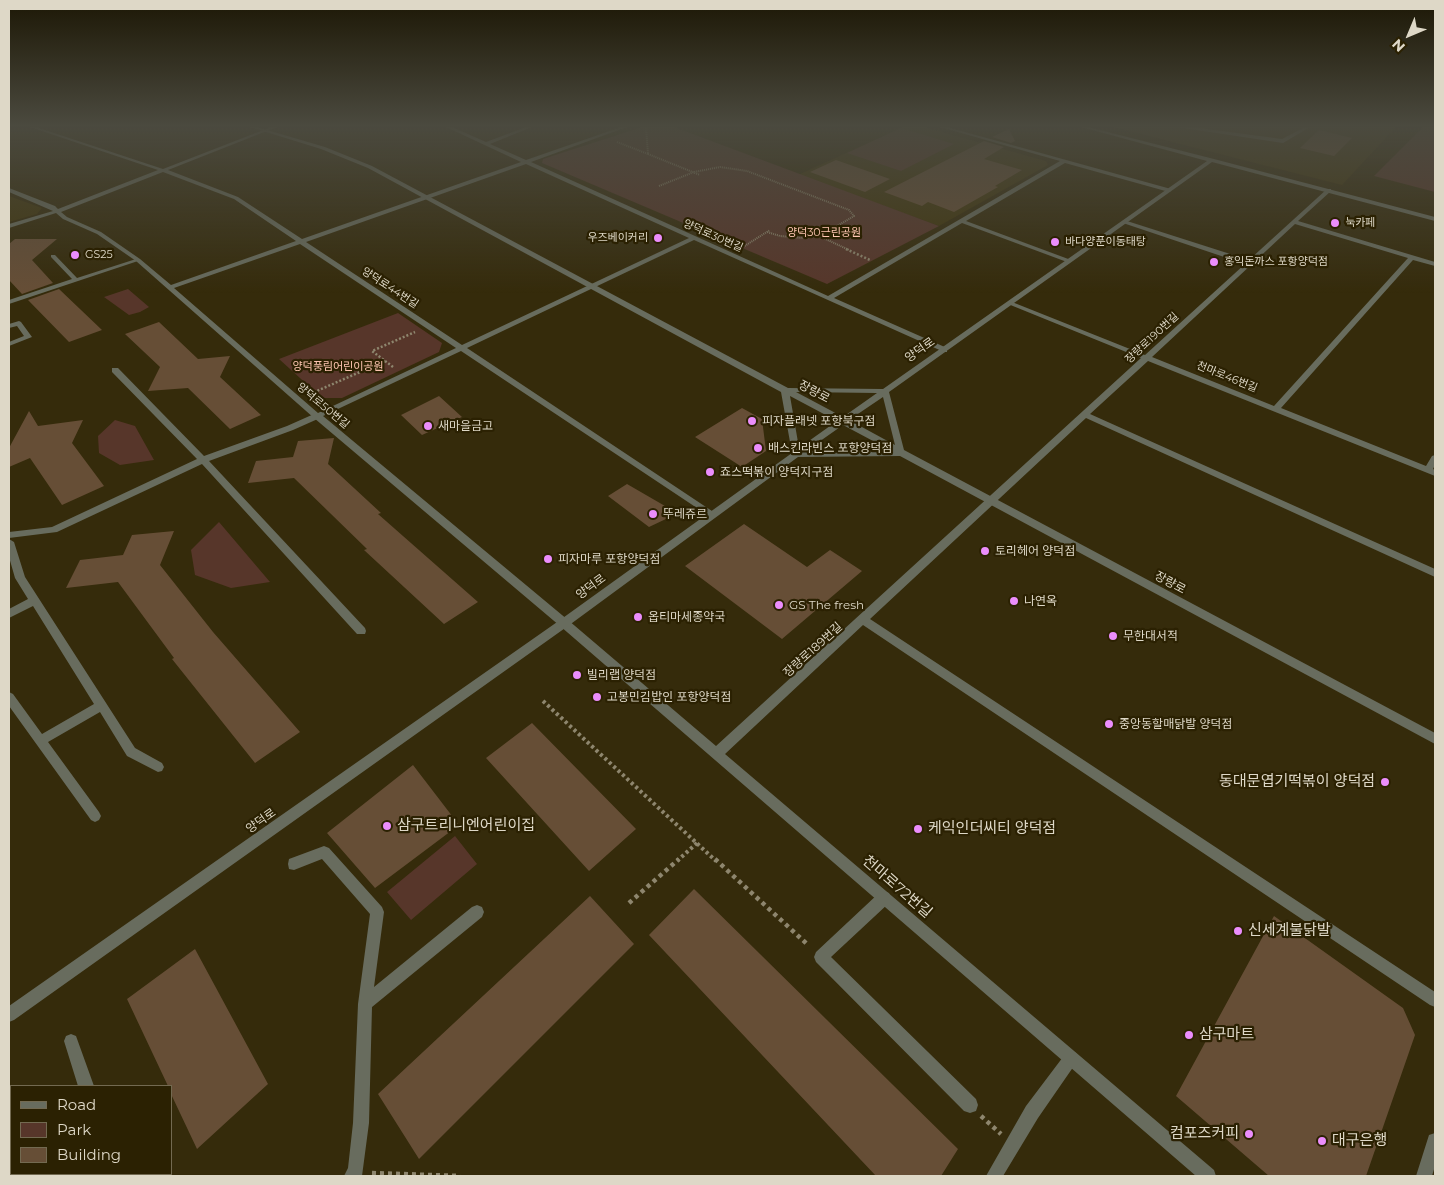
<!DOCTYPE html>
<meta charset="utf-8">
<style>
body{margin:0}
#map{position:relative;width:1444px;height:1185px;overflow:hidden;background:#352b0b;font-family:Montserrat,sans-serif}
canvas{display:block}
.frame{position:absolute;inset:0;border:10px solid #ded8c7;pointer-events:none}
.legend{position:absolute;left:10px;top:1085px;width:162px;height:90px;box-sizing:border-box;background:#2b2102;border:1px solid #736a51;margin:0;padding:6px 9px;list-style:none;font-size:15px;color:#ded8c7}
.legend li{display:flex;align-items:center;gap:10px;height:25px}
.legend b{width:25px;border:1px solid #736a51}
.north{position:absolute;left:1384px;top:10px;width:50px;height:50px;-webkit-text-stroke:4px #2b2102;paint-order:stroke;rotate:225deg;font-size:14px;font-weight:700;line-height:20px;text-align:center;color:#ded8c7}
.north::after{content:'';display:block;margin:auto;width:18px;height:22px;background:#ded8c7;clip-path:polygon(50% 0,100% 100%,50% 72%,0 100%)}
</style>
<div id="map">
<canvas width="1444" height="1185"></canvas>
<div class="frame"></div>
<ul class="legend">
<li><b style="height:6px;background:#686c5e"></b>Road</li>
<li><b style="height:14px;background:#57362a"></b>Park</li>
<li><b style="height:14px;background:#664e36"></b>Building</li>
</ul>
<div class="north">N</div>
</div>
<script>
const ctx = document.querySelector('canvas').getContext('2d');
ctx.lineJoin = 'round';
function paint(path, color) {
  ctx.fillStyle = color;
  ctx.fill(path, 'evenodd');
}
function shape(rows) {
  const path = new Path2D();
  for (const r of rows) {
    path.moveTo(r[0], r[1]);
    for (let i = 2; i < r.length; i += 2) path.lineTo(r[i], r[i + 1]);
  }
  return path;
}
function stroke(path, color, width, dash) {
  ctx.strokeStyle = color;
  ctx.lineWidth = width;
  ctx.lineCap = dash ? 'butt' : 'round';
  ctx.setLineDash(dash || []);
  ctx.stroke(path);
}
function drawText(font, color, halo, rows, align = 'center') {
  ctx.font = font + ' Montserrat,"Noto Sans KR",sans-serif';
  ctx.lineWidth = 4.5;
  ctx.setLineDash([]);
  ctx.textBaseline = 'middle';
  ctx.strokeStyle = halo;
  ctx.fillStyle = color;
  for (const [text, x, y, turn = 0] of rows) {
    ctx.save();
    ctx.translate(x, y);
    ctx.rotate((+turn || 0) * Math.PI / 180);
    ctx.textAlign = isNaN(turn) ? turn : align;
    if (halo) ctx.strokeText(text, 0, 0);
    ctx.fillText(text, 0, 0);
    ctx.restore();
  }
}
const built = shape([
 [903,127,924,127,1046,161,1048,165,939,226,798,175],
 [1113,127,1396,127,1342,185],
 [9,196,42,208,37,214,9,222]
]);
const green = shape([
 [642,127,674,127,939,226,827,284,542,163,543,159],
 [1423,127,1435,127,1435,192,1374,176],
 [901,128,954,144,901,171,847,153],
 [128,289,149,307,140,312,129,315,104,297],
 [398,313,442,343,439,352,342,398,322,398,279,359],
 [115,420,135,426,154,460,120,465,99,453,98,436],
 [219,522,270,582,231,588,195,575,191,550],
 [455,836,477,864,411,920,387,892]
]);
const building = shape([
 [1009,129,1015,141,1011,143,992,137],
 [1319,130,1352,138,1334,156,1300,148],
 [984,141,1004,147,984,159,1022,170,995,186,998,187,954,212,928,202,922,206,884,192],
 [836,160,890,179,865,192,810,172],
 [15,239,57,239,32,260,53,283,22,294,9,280,9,244],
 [59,289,102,330,69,342,28,300],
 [159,322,198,359,230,356,220,377,261,415,230,429,188,388,148,391,160,367,125,334],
 [439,396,462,417,422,435,401,415],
 [742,408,762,419,766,451,742,467,695,437],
 [29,411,38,426,83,420,72,443,104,486,62,505,30,458,9,467,9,448],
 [334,438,328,464,381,513,378,514,478,602,444,624,364,550,367,549,294,478,248,483,256,461,293,457,298,441],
 [627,484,665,506,668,518,649,527,608,496],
 [744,524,807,567,830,550,862,571,782,639,685,566],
 [174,531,160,565,213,632,300,732,255,763,172,659,174,658,118,582,66,588,80,560,123,555,132,535],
 [532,723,636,829,589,871,486,758],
 [413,765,459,825,375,888,327,833],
 [694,889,958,1149,941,1176,876,1176,649,935],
 [590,896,634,944,419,1159,378,1094],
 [1274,916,1403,1008,1415,1035,1366,1176,1269,1176,1176,1096],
 [195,949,268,1084,197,1149,171,1094,171,1086,168,1086,127,999]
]);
const pathFar3 = shape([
 [617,142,648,154,646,127],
 [648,154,700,175],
 [659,186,694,172,720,167,747,171,849,210,854,216,827,232,804,238,780,236,767,232],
 [817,235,849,250],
 [743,247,770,230]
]);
const pathFar2 = shape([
 [846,249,870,260],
 [393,367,372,351,415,332],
 [310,394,385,361]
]);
const pathFar1 = shape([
 [543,701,716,861],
 [677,861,697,843]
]);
const path = shape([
 [715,859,808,945],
 [629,903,679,859],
 [981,1116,1001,1134],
 [372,1173,460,1176]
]);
const service = shape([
 [1181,127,1192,127,1282,139,1305,127,1310,127,1283,143,1183,128,1181,127],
 [51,255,55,255,77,278,136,259,141,260,9,304,9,300,72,279,51,257,51,255],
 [19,321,21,322,32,337,9,346,9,342,24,336,17,326,9,328,9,324,19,321],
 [112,368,118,368,204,456,287,426,314,414,320,414,320,418,293,430,209,461,365,628,366,631,365,634,357,634,202,464,57,532,9,538,9,532,52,527,197,459,112,372,112,368],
 [9,539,14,542,25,577,135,748,162,763,164,767,162,771,158,772,127,756,100,712,48,742,99,812,101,816,99,820,95,822,91,820,9,706,9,692,13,694,42,734,94,704,33,606,9,618,9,609,28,599,15,578,9,557,9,539],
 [324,846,329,848,382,907,384,912,374,987,472,907,477,905,482,907,484,912,482,917,372,1007,369,1123,362,1176,344,1176,348,1168,353,1123,358,1004,370,914,322,859,294,870,289,869,288,864,289,859,324,846],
 [884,891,889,893,891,898,889,903,831,957,976,1099,978,1105,976,1111,970,1113,964,1111,816,962,814,957,816,952,879,893,884,891],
 [71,1034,76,1036,94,1086,78,1086,64,1041,66,1036,71,1034],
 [1071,1050,1076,1053,1079,1058,1076,1063,1038,1118,1003,1176,986,1176,1026,1106,1066,1053,1071,1050],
 [107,1174,123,1174,124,1176,108,1176,107,1174]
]);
const minor = shape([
 [30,127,36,127,163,169,271,127,277,127,168,170,238,197,302,239,521,162,446,127,452,127,486,142,526,127,532,127,490,144,526,160,621,127,627,127,531,162,828,296,1060,161,940,127,947,127,1171,189,1171,191,1169,192,1065,163,966,221,1071,260,1071,262,1067,262,962,223,834,298,947,348,947,352,944,352,694,240,467,348,715,513,717,515,715,517,712,518,461,351,323,416,568,620,716,746,1141,358,1008,304,1008,302,1012,302,1145,355,1245,264,1123,223,1123,221,1127,221,1249,260,1327,189,1331,189,1331,191,1298,221,1435,262,1435,266,1413,260,1281,408,1426,466,1432,456,1435,455,1435,465,1433,469,1435,470,1435,476,1148,361,1090,414,1435,569,1435,577,1086,418,870,619,1435,992,1435,1007,1430,1005,863,625,725,754,1214,1170,1216,1176,1196,1176,560,626,314,418,136,261,97,234,63,219,56,213,9,228,9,224,53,211,9,192,9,188,55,206,58,209,158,170,30,127],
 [526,164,689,238,462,345,306,242,526,164],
 [163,172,234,199,296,241,171,285,140,259,101,232,67,217,61,212,163,172],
 [1295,224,1408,258,1274,406,1152,357,1295,224],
 [300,244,456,348,318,413,174,288,300,244],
 [1435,1133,1435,1166,1432,1176,1416,1176,1429,1135,1435,1133]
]);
const tertiary = shape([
 [250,127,257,127,325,147,372,166,788,388,883,389,1207,161,1081,127,1088,127,1214,159,1435,217,1435,221,1212,162,889,392,904,450,1435,733,1435,744,900,456,798,457,568,626,14,1020,9,1022,9,1006,560,620,792,453,781,392,368,168,321,149,250,127],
 [796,392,877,393,843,417,796,392],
 [790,396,837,421,799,448,790,396],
 [883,397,895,445,849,420,883,397],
 [843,425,890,450,806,451,843,425]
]);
const markers = [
 [1335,223,5,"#eb8dfc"],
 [658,238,5,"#eb8dfc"],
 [1055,242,5,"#eb8dfc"],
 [75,255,5,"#eb8dfc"],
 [1214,262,5,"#eb8dfc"],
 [752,421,5,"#eb8dfc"],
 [428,426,5,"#eb8dfc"],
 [758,448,5,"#eb8dfc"],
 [710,472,5,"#eb8dfc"],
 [653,514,5,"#eb8dfc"],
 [985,551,5,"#eb8dfc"],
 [548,559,5,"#eb8dfc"],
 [1014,601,5,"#eb8dfc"],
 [779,605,5,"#eb8dfc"],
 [638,617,5,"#eb8dfc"],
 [1113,636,5,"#eb8dfc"],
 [577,675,5,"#eb8dfc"],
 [597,697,5,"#eb8dfc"],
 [1109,724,5,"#eb8dfc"],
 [1385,782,5,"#eb8dfc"],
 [387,826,5,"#eb8dfc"],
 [918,829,5,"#eb8dfc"],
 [1238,931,5,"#eb8dfc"],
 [1189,1035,5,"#eb8dfc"],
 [1249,1134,5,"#eb8dfc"],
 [1322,1141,5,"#eb8dfc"]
];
const farPoinames = [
 ["눅카페",1345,223],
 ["우즈베이커리",648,238,"right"],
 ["바다양푼이동태탕",1065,242],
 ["GS25",85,255],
 ["홍익돈까스 포항양덕점",1224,262]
];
const farParknames = [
 ["양덕30근린공원",824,233],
 ["양덕풍림어린이공원",338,367]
];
const farStreetnames = [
 ["양덕로30번길",713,236,24],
 ["양덕로44번길",390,288,33],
 ["장량로190번길",1152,338,-43],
 ["천마로46번길",1227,377,22],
 ["양덕로50번길",323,406,40]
];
const streetNames = [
 ["양덕로",920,350,-35],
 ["장량로",814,392,28],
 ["장량로",1170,583,28],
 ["양덕로",591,587,-36],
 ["장량로189번길",813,650,-42],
 ["양덕로",261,821,-35]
];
const poiNames = [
 ["피자플래넷 포항북구점",762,421],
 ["새마을금고",438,426],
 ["배스킨라빈스 포항양덕점",768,448],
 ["죠스떡볶이 양덕지구점",720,472],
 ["뚜레쥬르",663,514],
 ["토리헤어 양덕점",995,551],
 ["피자마루 포항양덕점",558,559],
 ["나연옥",1024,601],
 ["GS The fresh",789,605],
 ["옵티마세종약국",648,617],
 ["무한대서적",1123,636],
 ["빌리랩 양덕점",587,675],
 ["고봉민김밥인 포항양덕점",607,697],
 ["중앙동할매닭발 양덕점",1119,724]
];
const nearPoinames = [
 ["동대문엽기떡볶이 양덕점",1375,782,"right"],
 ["삼구트리니엔어린이집",397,826],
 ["케익인더씨티 양덕점",928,829],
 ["신세계불닭발",1248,931],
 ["삼구마트",1199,1035],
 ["컴포즈커피",1239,1134,"right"],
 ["대구은행",1332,1141]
];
const nearStreetnames = [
 ["천마로72번길",897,887,41]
];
paint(built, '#40350b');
paint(green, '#57362a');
paint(building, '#664e36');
stroke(pathFar3, '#8e866e', 2, [1, 1]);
stroke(pathFar2, '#8e866e', 2.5, [2, 2]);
stroke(pathFar1, '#8e866e', 4, [3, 3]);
stroke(path, '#8e866e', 4.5, [4, 4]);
paint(service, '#686c5e');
paint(minor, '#686c5e');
paint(tertiary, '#686c5e');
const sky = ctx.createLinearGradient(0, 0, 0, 293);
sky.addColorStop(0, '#1d1806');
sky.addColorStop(0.43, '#4b4a3f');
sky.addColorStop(1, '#4b4a3f00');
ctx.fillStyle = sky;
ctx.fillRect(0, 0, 1444, 293);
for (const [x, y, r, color] of markers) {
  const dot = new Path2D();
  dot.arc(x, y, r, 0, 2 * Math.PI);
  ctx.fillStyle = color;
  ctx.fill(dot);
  stroke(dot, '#2b2102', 2);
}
drawText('11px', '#ded8c7', '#2b2102', farPoinames, 'left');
drawText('11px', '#fec6b2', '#2b2102', farParknames);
drawText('11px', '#ded8c7', '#2b2102', farStreetnames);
drawText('12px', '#ded8c7', '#2b2102', streetNames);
drawText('12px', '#ded8c7', '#2b2102', poiNames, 'left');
drawText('15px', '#ded8c7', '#2b2102', nearPoinames, 'left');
drawText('15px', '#ded8c7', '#2b2102', nearStreetnames);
</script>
